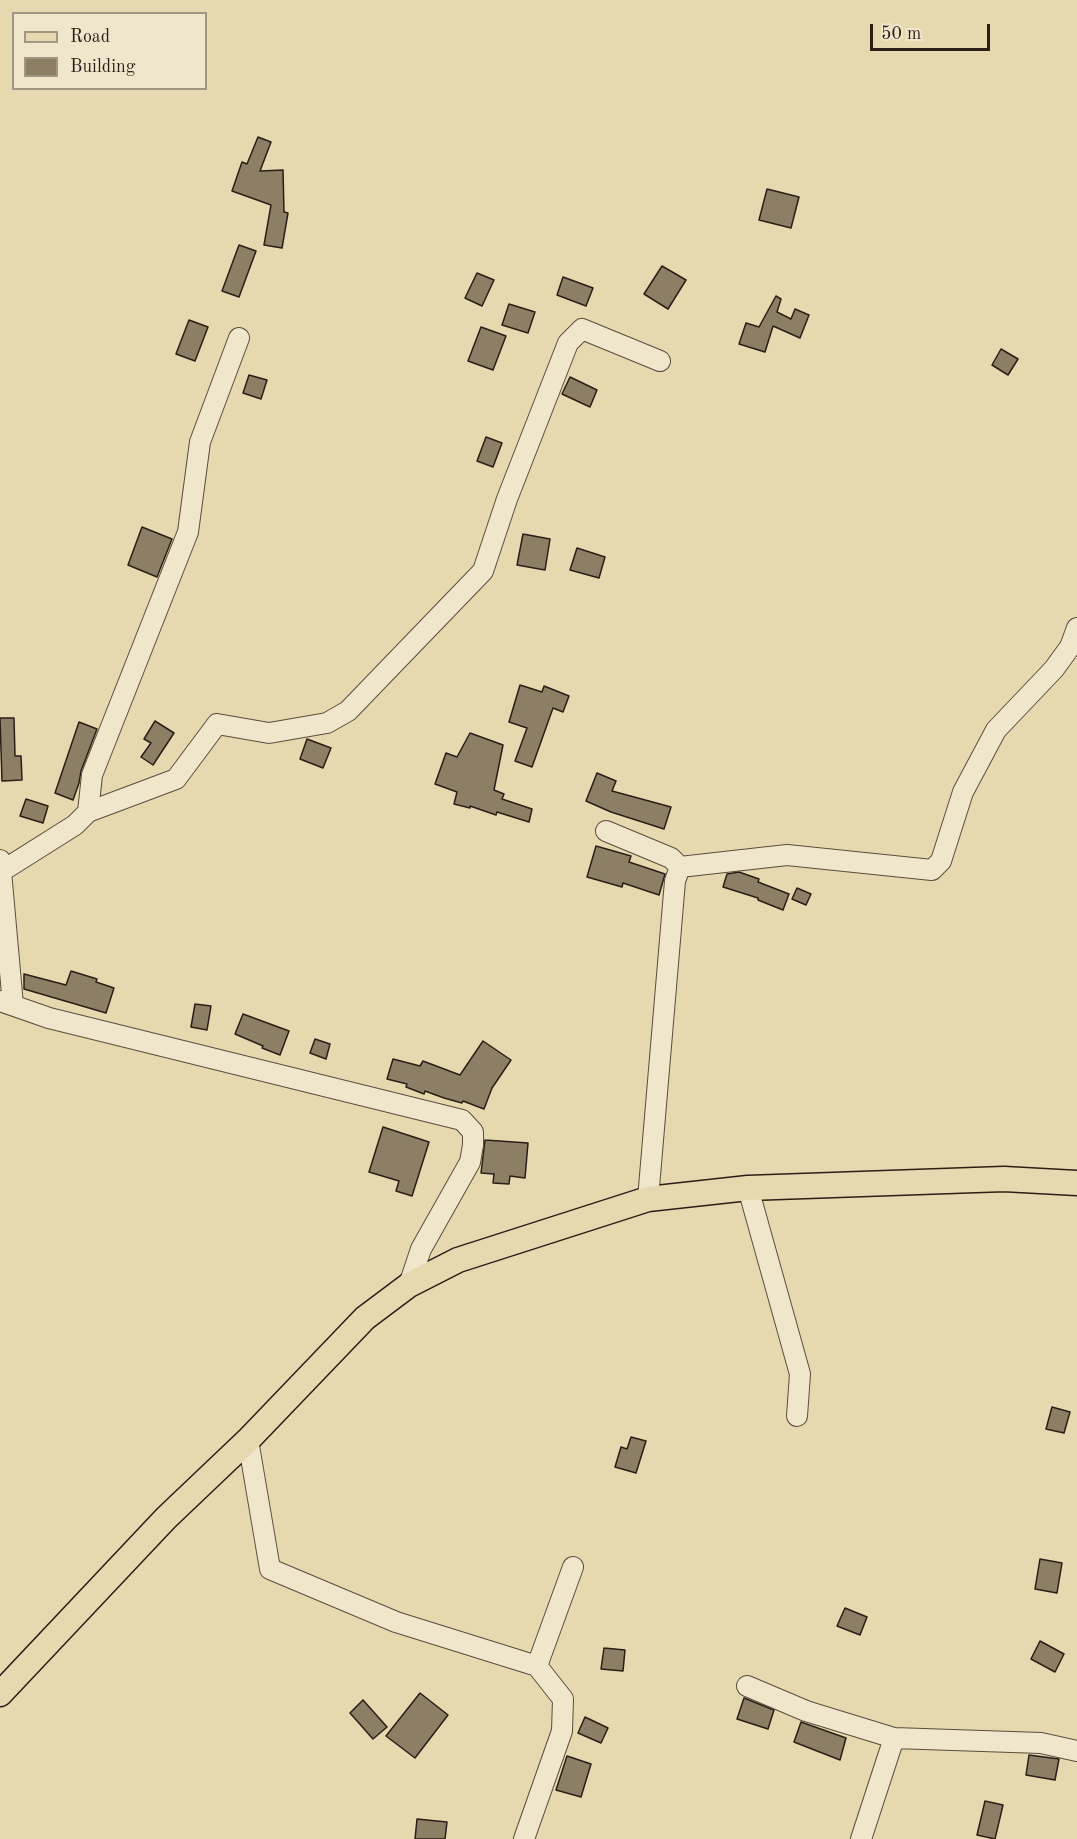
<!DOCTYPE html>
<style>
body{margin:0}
#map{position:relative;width:1077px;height:1839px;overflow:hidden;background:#e7d9af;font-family:"Old Standard TT",serif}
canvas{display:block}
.legend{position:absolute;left:12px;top:12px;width:195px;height:78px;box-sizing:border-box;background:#efe6cb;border:2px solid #a19683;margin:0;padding:8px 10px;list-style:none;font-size:18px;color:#2b1e17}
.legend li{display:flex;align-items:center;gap:12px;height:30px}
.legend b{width:30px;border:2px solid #a19683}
.scale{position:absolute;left:870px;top:24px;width:120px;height:27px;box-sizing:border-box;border:3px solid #2b1e17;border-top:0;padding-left:8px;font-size:18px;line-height:21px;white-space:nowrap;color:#2b1e17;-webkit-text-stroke:4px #efe6cb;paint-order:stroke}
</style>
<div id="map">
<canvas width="1077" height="1839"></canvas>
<ul class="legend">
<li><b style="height:8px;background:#e7d9af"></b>Road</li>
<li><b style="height:16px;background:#8d7f66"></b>Building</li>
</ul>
<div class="scale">50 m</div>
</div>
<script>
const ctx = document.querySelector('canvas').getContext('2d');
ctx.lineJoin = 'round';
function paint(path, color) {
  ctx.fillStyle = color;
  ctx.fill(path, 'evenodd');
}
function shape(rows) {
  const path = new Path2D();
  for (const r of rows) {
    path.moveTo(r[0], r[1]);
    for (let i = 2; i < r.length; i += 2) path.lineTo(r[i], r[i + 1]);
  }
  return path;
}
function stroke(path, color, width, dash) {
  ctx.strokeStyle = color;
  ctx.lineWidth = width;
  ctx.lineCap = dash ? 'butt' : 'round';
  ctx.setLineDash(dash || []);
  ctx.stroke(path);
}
const building = shape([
 [258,137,271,142,260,171,283,170,284,212,288,213,282,248,264,245,271,205,232,191,242,162,247,164,258,137],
 [767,189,799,197,791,228,759,220,767,189],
 [239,245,256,251,239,297,222,291,239,245],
 [662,266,686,280,668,309,644,294,662,266],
 [477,273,494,280,482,306,465,298,477,273],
 [563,277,593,288,586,306,557,295,563,277],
 [776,296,781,299,777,312,791,319,795,309,809,315,800,338,773,326,765,352,739,344,746,323,759,327,776,296],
 [509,304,535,312,528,333,502,325,509,304],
 [189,320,208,327,195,361,176,354,189,320],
 [481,327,506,336,493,370,468,361,481,327],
 [1001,349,1018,359,1008,375,992,365,1001,349],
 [249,375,267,380,261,399,243,393,249,375],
 [570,377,597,390,590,407,562,394,570,377],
 [486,437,502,443,493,467,477,461,486,437],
 [142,527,172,539,157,577,128,565,142,527],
 [523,534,550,539,545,570,517,565,523,534],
 [577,548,605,557,599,578,570,570,577,548],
 [520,685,542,692,544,686,569,696,563,712,553,708,532,767,515,761,527,728,509,722,520,685],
 [0,718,14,718,15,756,21,756,22,780,2,781,0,718],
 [155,721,174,733,153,765,141,757,151,743,144,739,155,721],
 [79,722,97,729,81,771,79,783,73,800,55,793,79,722],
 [470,733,503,745,494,790,504,794,502,799,532,809,529,822,497,812,496,815,470,806,470,808,454,804,457,792,435,784,446,753,457,757,470,733],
 [307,739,331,748,323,768,300,759,307,739],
 [597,773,616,781,612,791,671,807,664,829,611,812,586,801,597,773],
 [26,799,48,806,43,823,20,816,26,799],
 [596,846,631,856,629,862,665,874,659,895,623,883,622,887,587,877,596,846],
 [739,872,759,879,758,882,789,894,783,910,758,900,758,898,723,887,727,874,739,872],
 [797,888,811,894,806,905,792,899,797,888],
 [71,971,97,979,96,982,114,988,106,1013,24,989,24,974,66,985,71,971],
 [195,1004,211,1006,207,1030,191,1027,195,1004],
 [243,1014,289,1031,280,1055,262,1048,263,1046,235,1034,243,1014],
 [315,1039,330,1044,326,1059,310,1053,315,1039],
 [483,1041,511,1060,492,1088,484,1109,463,1101,462,1103,444,1098,425,1091,424,1094,406,1087,407,1084,387,1079,393,1059,420,1066,423,1061,460,1075,483,1041],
 [383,1127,429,1142,412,1196,396,1191,399,1181,369,1172,383,1127],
 [485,1140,528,1143,525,1178,510,1176,509,1184,493,1183,494,1174,481,1173,485,1140],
 [1052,1407,1070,1412,1064,1433,1046,1429,1052,1407],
 [631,1437,646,1441,636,1473,615,1467,621,1447,627,1449,631,1437],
 [1040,1559,1062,1563,1057,1593,1035,1589,1040,1559],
 [845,1608,867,1617,860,1635,837,1626,845,1608],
 [1040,1641,1064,1654,1055,1672,1031,1659,1040,1641],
 [604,1648,625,1650,623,1671,601,1669,604,1648],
 [420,1693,448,1715,415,1758,386,1736,420,1693],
 [744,1698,774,1710,768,1729,737,1719,744,1698],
 [363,1700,387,1727,373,1739,350,1713,363,1700],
 [585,1717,608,1728,601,1743,578,1733,585,1717],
 [801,1722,846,1738,840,1760,794,1742,801,1722],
 [1029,1755,1059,1759,1055,1780,1026,1775,1029,1755],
 [567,1756,591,1764,581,1797,556,1790,567,1756],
 [985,1801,1003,1805,995,1839,977,1835,985,1801],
 [417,1819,447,1822,445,1839,415,1839,417,1819]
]);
const minor = shape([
 [88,812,92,775,188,532,200,442,239,338],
 [606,831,671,858,680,867],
 [0,860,13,1005],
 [680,867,787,855,932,870,941,861,963,792,996,730,1054,669,1070,647,1077,628],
 [2,871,75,825,88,812,176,779,217,724,269,733,327,723,348,711,483,571,507,499,568,343,582,329,660,361],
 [0,1001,49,1018,462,1120,473,1132,473,1145,470,1162,421,1249,409,1285],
 [748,1188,800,1374,797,1416],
 [648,1199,675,881,680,867],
 [248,1440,270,1569,396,1622,537,1666,563,1699,562,1731,524,1839],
 [537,1666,573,1567],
 [747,1686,806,1711,894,1738,1041,1743,1077,1751],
 [861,1839,894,1738]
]);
const major = shape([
 [0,1694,166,1518,248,1440,365,1318,409,1285,458,1260,648,1199,748,1188,1004,1179,1077,1183]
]);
paint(building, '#8d7f66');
stroke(building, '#2b1e17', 1.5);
stroke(minor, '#5a4d3d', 22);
stroke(major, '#2b1e17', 27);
stroke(minor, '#efe6cb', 20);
stroke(major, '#e7d9af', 24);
</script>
